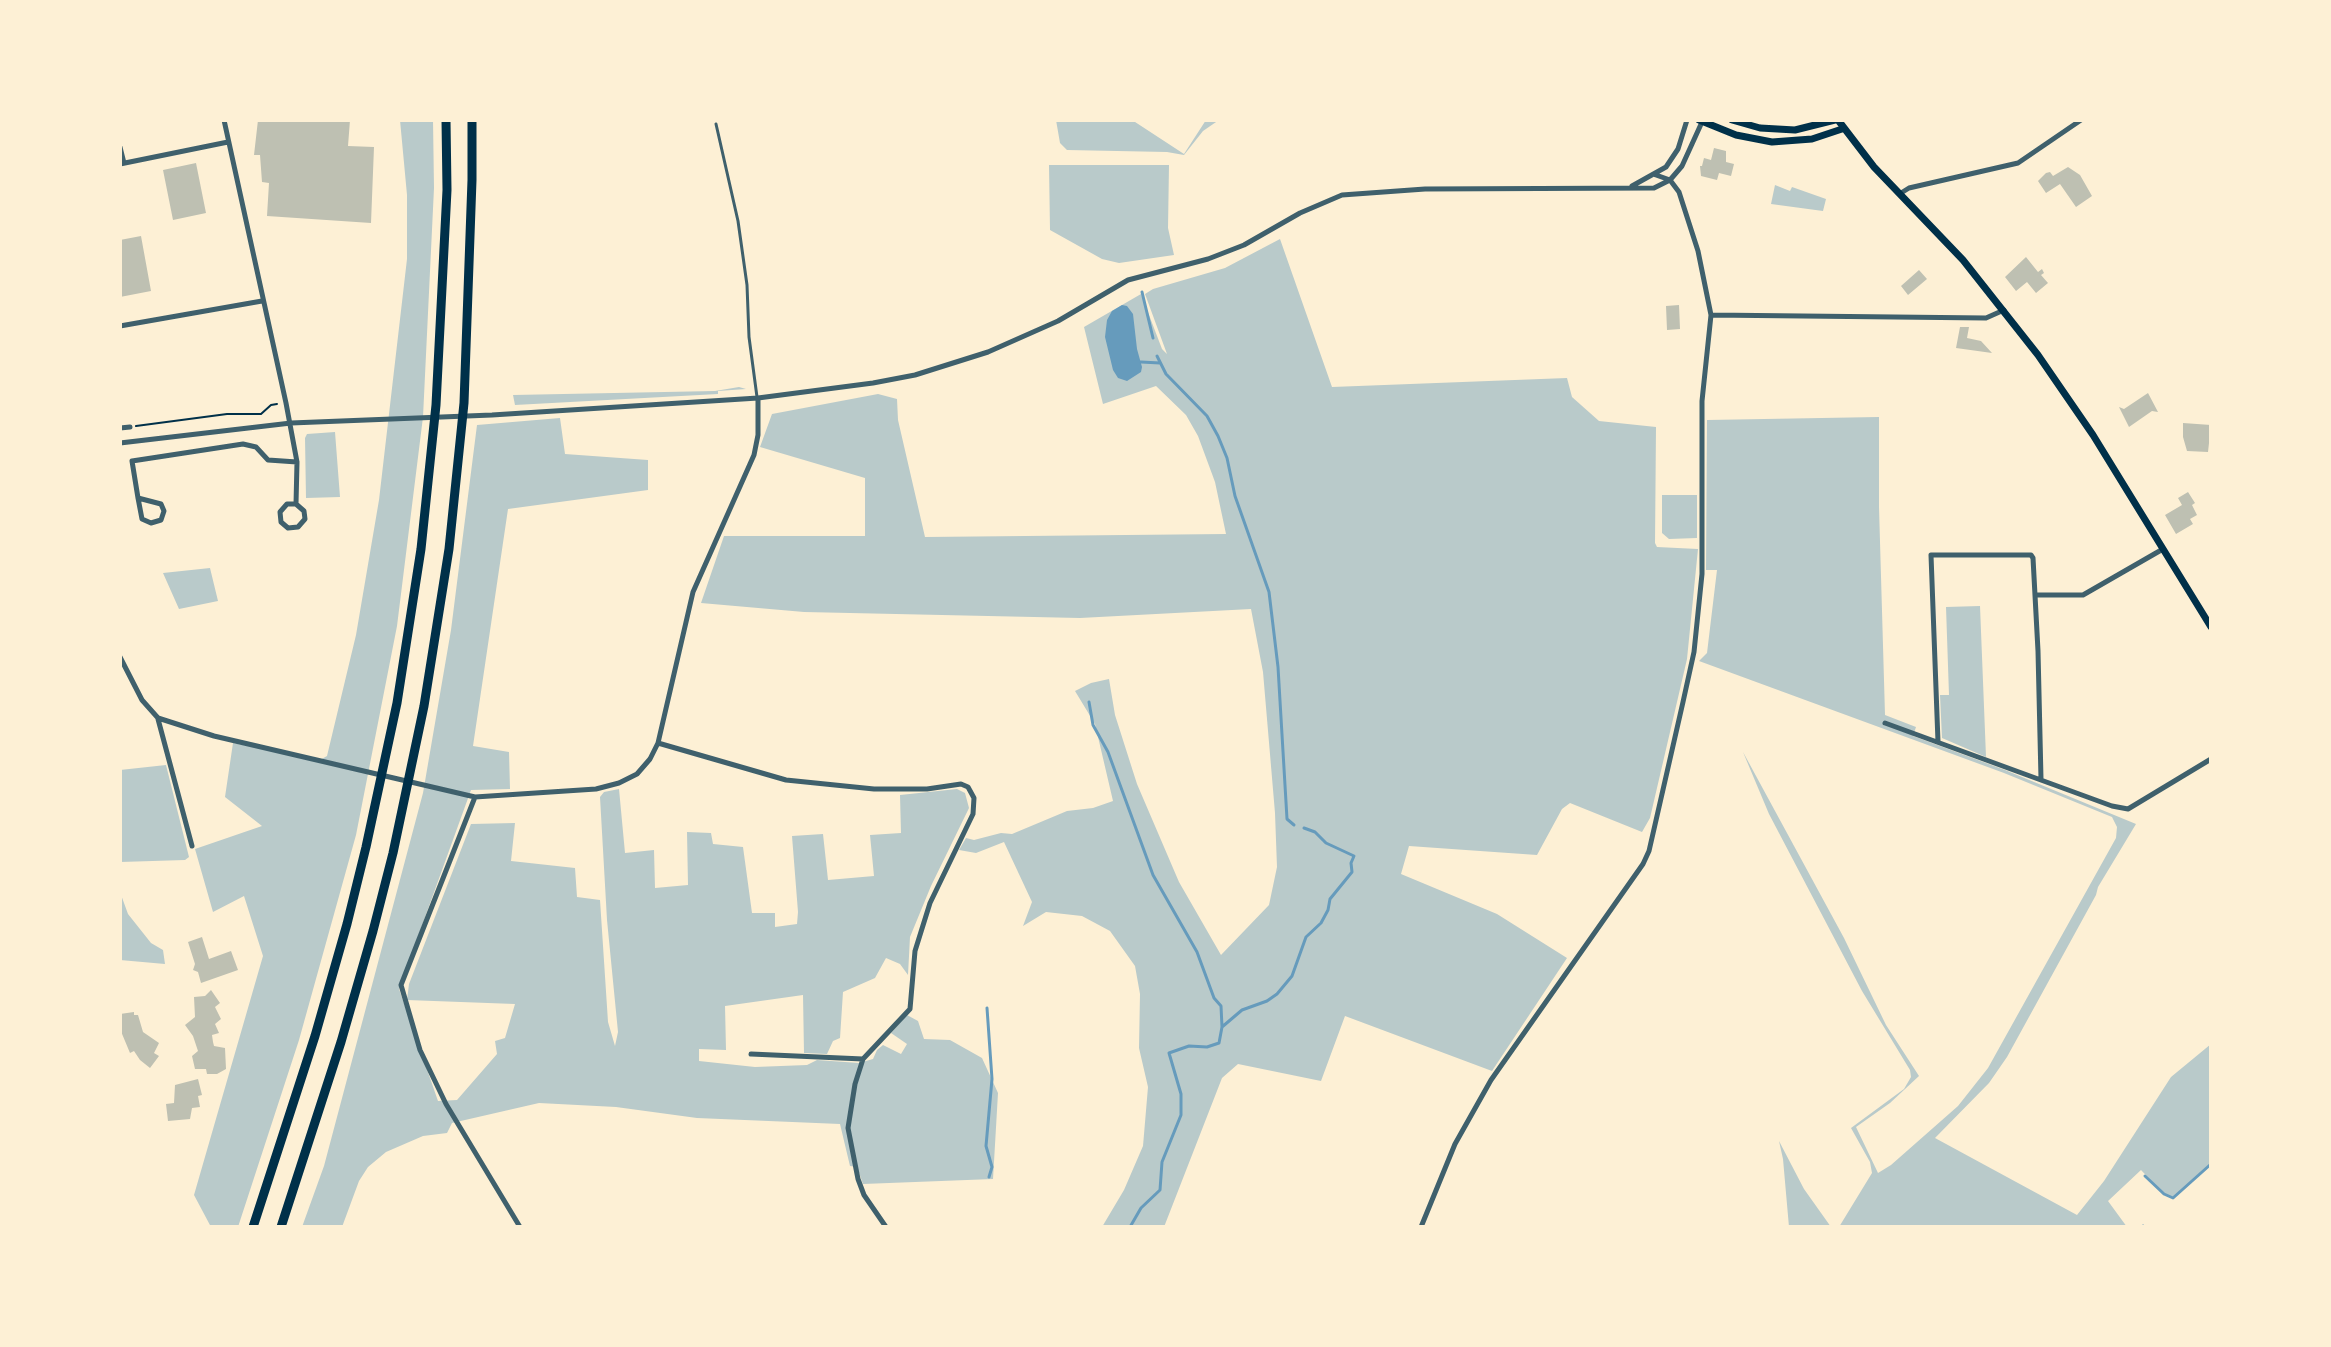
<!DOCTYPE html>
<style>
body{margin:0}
#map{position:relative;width:2331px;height:1347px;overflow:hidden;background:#fdf0d5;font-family:"Roboto Condensed",sans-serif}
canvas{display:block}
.frame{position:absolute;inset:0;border:122px solid #fdf0d5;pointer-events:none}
</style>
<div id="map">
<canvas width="2331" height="1347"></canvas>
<div class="frame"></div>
</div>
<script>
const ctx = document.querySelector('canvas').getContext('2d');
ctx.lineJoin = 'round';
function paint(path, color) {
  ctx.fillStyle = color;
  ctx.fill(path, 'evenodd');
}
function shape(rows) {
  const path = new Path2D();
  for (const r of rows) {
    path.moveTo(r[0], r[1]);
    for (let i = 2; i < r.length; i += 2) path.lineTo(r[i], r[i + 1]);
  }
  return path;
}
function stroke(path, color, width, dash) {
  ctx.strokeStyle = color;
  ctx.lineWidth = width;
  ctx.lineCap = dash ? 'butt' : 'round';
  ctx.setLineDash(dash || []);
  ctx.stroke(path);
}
const green = shape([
 [400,120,433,120,434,188,423,417,397,626,356,835,299,1040,238,1227,211,1227,194,1195,263,956,244,896,213,912,195,849,262,826,225,797,233,743,320,760,327,756,356,635,379,500,407,259,407,195],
 [1056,120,1132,120,1184,154,1206,120,1219,120,1203,131,1184,155,1167,152,1067,150,1060,143],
 [1049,165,1169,165,1168,228,1174,255,1119,263,1102,259,1050,230],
 [1775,185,1790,191,1792,187,1826,199,1823,211,1771,204],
 [1280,239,1332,387,1567,378,1572,397,1599,421,1656,427,1655,543,1657,547,1698,549,1687,659,1650,818,1642,832,1570,803,1562,809,1537,855,1409,846,1401,874,1497,914,1567,958,1492,1071,1345,1016,1321,1081,1238,1064,1222,1078,1164,1227,1102,1227,1124,1190,1143,1146,1148,1087,1139,1048,1140,994,1135,966,1110,931,1082,916,1046,912,1023,926,1032,902,1004,842,976,853,959,850,966,838,974,840,1001,833,1012,834,1067,811,1093,808,1113,801,1095,724,1075,691,1091,683,1109,679,1115,715,1137,784,1179,882,1221,955,1269,905,1277,867,1275,813,1263,672,1251,609,1080,618,804,612,701,603,724,536,865,536,865,478,760,447,772,414,878,394,897,399,898,420,925,537,1226,534,1215,482,1198,436,1186,415,1156,386,1103,404,1084,327,1141,294,1162,349,1167,354,1145,294,1153,289,1225,268],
 [739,387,746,389,718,391,718,394,515,405,513,395,715,391],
 [1879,417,1879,507,1885,715,1916,727,1913,736,2005,770,2136,824,2098,887,2096,895,2007,1057,1989,1083,1935,1138,2077,1215,2104,1181,2171,1077,2211,1044,2211,1164,2174,1198,2163,1193,2141,1170,2108,1201,2127,1227,1839,1227,1872,1173,1870,1162,1851,1128,1904,1089,1911,1077,1910,1070,1862,991,1769,814,1743,752,1844,938,1886,1025,1919,1076,1890,1103,1856,1127,1878,1173,1891,1165,1958,1106,1988,1068,2116,838,2117,827,2112,817,2004,773,1699,661,1707,653,1717,570,1706,570,1707,420],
 [560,418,565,454,648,460,648,490,508,509,473,746,509,752,510,789,471,790,399,989,438,1101,457,1100,497,1054,495,1041,505,1038,515,1004,407,1000,409,984,471,824,515,823,511,861,575,868,577,897,600,900,608,1022,615,1046,618,1032,607,920,600,797,604,792,619,789,625,853,654,850,655,888,688,885,687,832,711,833,713,844,743,847,752,913,775,913,775,927,797,924,798,912,792,836,823,834,828,880,874,876,870,835,901,833,900,795,957,789,965,793,969,808,931,886,910,937,908,975,900,964,886,958,875,978,843,992,840,1038,833,1041,827,1054,804,1053,803,995,725,1006,726,1050,699,1049,699,1061,755,1067,807,1065,817,1060,859,1063,873,1059,877,1050,883,1045,901,1054,907,1044,891,1033,907,1015,918,1021,924,1039,950,1040,982,1058,998,1093,993,1179,863,1184,857,1167,850,1166,840,1124,697,1118,616,1107,539,1103,452,1123,447,1133,423,1136,386,1152,368,1167,359,1181,342,1227,302,1227,324,1166,423,793,451,630,477,425],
 [335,432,340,497,306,498,305,438,307,434],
 [1662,495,1697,495,1697,538,1669,539,1662,533],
 [210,568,218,601,179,609,163,573],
 [1980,606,1986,757,1942,738,1940,695,1949,695,1946,607],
 [166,765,189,857,185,860,120,862,120,770],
 [120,892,128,914,151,943,163,950,165,964,120,960],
 [1779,1141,1804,1189,1831,1227,1789,1227,1783,1159]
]);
const water = shape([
 [1122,305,1127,306,1133,314,1137,349,1142,367,1141,372,1127,381,1118,378,1113,370,1105,337,1107,320,1112,311]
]);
const stream = shape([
 [1142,292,1153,338],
 [1157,356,1166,374,1207,416,1218,436,1227,458,1235,496,1269,592,1278,667,1287,819,1294,825],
 [1141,362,1160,363],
 [1089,702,1093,725,1108,752,1153,875,1197,952,1214,998,1221,1006,1222,1027],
 [987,1008,992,1079,986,1146,992,1167,989,1177],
 [2145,1176,2164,1194,2173,1198,2211,1164],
 [1130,1227,1141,1208,1160,1190,1162,1162,1181,1115,1181,1094,1169,1053,1189,1046,1207,1047,1219,1043,1222,1027,1242,1010,1267,1001,1277,994,1292,976,1306,937,1321,923,1328,910,1330,899,1352,872,1351,863,1354,856,1326,843,1315,832,1304,828],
 [2141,1227,2143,1226]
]);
const building = shape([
 [258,120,350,120,348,146,374,147,371,223,267,216,269,183,262,182,260,155,254,155],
 [1714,148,1726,151,1726,162,1734,164,1731,176,1719,173,1717,180,1701,176,1700,166,1702,166,1704,158,1711,160],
 [196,163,206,213,173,220,163,170],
 [2068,167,2080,175,2092,196,2076,207,2060,184,2046,193,2038,181,2046,173,2050,172,2053,176],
 [141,236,151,291,120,297,120,240],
 [2026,257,2038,272,2042,269,2044,273,2041,275,2048,283,2036,293,2027,282,2016,291,2005,277],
 [1919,270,1927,279,1908,295,1901,286],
 [1679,305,1680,329,1667,330,1666,306],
 [1960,327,1969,327,1967,338,1981,341,1992,353,1956,348],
 [2148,393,2158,412,2152,411,2129,427,2119,407,2124,409],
 [2183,423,2211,425,2208,452,2187,451,2183,437],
 [2188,492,2195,503,2192,505,2197,515,2190,519,2193,524,2176,534,2165,515,2182,505,2178,498],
 [202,937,209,959,231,951,238,970,201,983,198,972,193,970,195,964,188,942],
 [211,990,220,1003,215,1007,221,1019,215,1024,219,1033,212,1035,213,1042,214,1046,225,1048,226,1069,217,1074,207,1074,206,1069,195,1069,192,1056,198,1051,193,1036,185,1025,195,1017,194,997,205,996],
 [134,1012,134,1015,138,1015,143,1032,159,1043,154,1053,159,1056,150,1068,140,1060,134,1051,130,1053,120,1029,120,1014],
 [198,1079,202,1095,198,1096,200,1107,192,1108,190,1119,168,1121,166,1104,174,1103,175,1085]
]);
const path = shape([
 [136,426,227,414,261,414,271,405,277,404]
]);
const service = shape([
 [716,124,738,221,747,285,749,337,757,397]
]);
const minor = shape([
 [224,120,286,403,297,462,296,504,304,511,305,519,298,527,288,528,281,522,280,512,287,504,296,504],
 [120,147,124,163],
 [120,164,228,142],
 [1632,186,1666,167,1678,149,1687,120],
 [1901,193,1909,188,2018,163,2081,120],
 [1711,315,1986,318,2004,310],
 [120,326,262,301],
 [120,428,130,427],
 [120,443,291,423,492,415,758,398,873,383,915,375,988,352,1058,321,1128,280,1208,259,1244,245,1300,213,1342,195,1425,189,1654,188,1670,180,1682,166,1702,122],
 [138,498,161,504,164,511,161,520,151,523,142,519,138,498,132,461,243,444,256,447,268,460,297,462],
 [2035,595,2083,595,2163,549],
 [120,657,142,700,158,718,214,736,475,797,596,789,619,783,637,774,650,759,658,743,693,592,754,455,758,435,758,398],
 [158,719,192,846],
 [1885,723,2112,806,2128,809,2211,759],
 [1938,742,1931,555,2031,555,2033,558,2038,651,2041,779],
 [658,743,786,780,874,789,927,789,961,784,968,787,974,798,973,814,930,903,915,951,910,1009,863,1059,751,1054],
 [475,797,401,985,420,1050,446,1104,520,1227],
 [863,1059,855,1084,848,1128,858,1179,864,1195,886,1227],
 [1421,1227,1455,1144,1491,1080,1643,864,1649,851,1683,702,1694,652,1702,574,1702,401,1711,315,1698,251,1679,192,1670,180,1656,175]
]);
const secondary = shape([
 [1699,120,1736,135,1772,142,1812,139,1842,129],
 [1732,120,1760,128,1795,130,1835,120],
 [1838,120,1874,167,1963,260,2038,355,2093,435,2211,627]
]);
const motorway = shape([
 [253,1227,315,1036,347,924,366,847,397,703,421,549,436,405,447,190,446,120],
 [281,1227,341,1042,373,931,393,853,424,706,449,549,464,403,472,180,472,120]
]);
paint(green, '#b9caca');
paint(water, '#669bbc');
stroke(stream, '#669bbc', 3);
paint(building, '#bec0b2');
stroke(path, '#003049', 2);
stroke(service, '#3f606c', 3);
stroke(minor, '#3f606c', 5);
stroke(secondary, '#003049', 7);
stroke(motorway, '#003049', 9);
</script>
